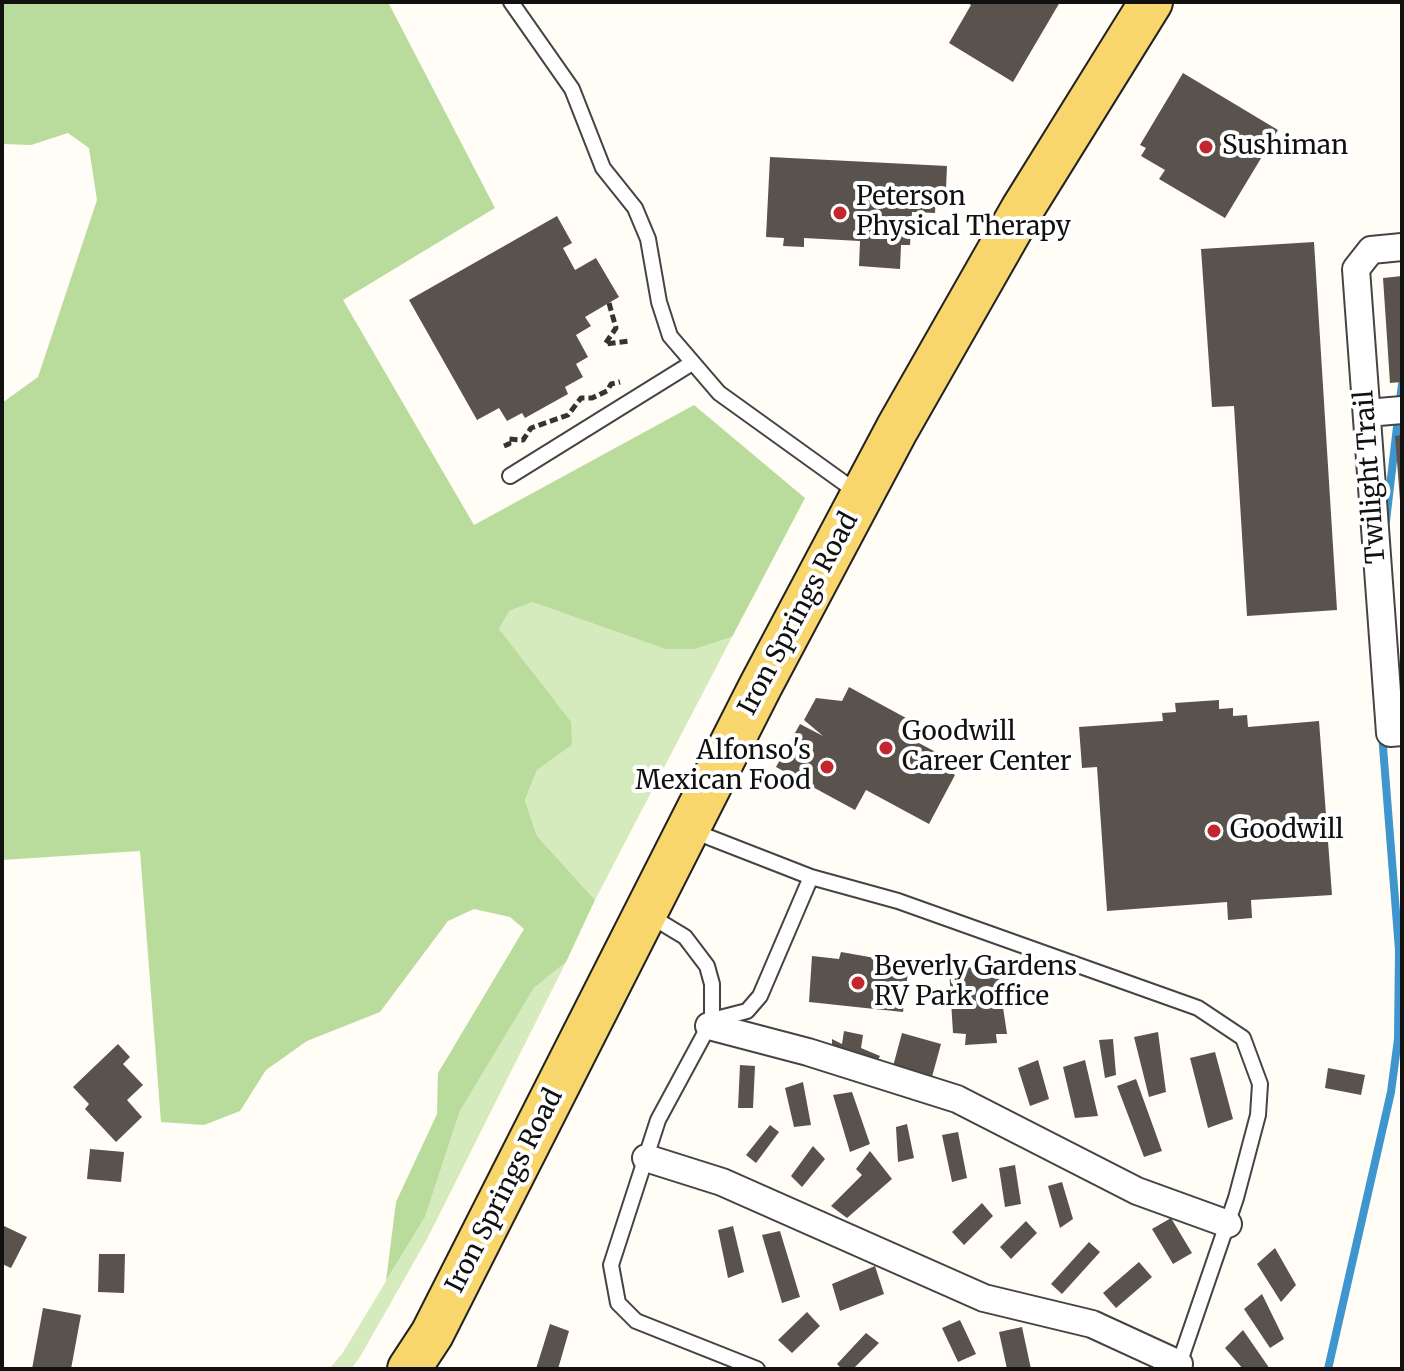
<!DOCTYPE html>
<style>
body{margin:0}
#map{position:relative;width:1404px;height:1371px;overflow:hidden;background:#fffdf5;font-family:Merriweather,serif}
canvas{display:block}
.frame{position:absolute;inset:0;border:4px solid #111;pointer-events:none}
</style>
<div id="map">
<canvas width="1404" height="1371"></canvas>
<div class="frame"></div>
</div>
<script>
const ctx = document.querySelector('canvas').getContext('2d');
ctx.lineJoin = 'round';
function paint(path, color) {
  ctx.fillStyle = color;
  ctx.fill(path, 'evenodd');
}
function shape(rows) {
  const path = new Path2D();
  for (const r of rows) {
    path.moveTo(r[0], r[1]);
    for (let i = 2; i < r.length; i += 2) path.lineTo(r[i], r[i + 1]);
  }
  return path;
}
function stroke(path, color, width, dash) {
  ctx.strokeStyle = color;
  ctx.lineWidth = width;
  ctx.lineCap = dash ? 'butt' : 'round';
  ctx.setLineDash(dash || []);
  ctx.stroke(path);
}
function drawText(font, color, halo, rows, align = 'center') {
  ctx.font = font + ' Merriweather,serif';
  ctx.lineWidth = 8;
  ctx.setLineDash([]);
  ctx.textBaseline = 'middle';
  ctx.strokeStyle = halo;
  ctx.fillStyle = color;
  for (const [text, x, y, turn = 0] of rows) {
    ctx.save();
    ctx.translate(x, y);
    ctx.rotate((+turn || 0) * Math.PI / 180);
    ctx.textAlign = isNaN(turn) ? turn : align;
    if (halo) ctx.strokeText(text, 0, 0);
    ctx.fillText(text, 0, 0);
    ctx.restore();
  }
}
const green = shape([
 [532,602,665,649,695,649,732,637,595,900,537,836,525,800,537,770,572,745,499,629,509,610],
 [566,962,427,1239,360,1357,351,1369,329,1369,342,1354,425,1217,460,1111,534,988]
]);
const forest = shape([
 [2,2,388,2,495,208,343,300,474,525,694,405,805,498,732,637,695,649,665,649,532,602,509,611,499,629,571,722,572,745,537,770,525,800,537,836,595,900,566,962,534,988,460,1111,425,1217,386,1281,396,1202,437,1114,438,1073,524,929,510,917,474,909,448,921,380,1012,307,1041,266,1070,240,1111,204,1125,161,1122,140,851,2,860,2,403,38,377,97,200,89,148,68,133,31,145,2,144]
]);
const stream = shape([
 [1386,521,1402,384],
 [1328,1369,1391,1092,1398,1039,1399,950,1382,734]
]);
const building = shape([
 [966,2,1060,2,1013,82,949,43,971,5],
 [1183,73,1278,130,1225,218,1159,179,1165,170,1141,156,1146,148,1140,145],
 [770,157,947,166,946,189,936,191,935,213,912,212,910,245,901,245,900,269,859,266,860,241,804,238,804,247,783,246,784,238,766,237],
 [557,216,572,243,563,248,575,270,596,258,619,297,585,317,591,326,576,335,588,357,576,364,583,377,565,387,568,394,525,418,522,413,507,421,499,408,477,420,409,300],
 [1314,242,1337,610,1247,616,1234,406,1212,407,1201,249],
 [1402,276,1402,382,1390,383,1383,278],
 [1402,435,1402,500,1400,500,1395,436],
 [849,687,906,718,898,732,949,759,944,769,955,775,929,824,866,790,855,810,776,767,800,724,823,736,804,720,816,698,842,701],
 [1219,700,1219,709,1233,708,1233,716,1247,715,1248,727,1319,721,1332,895,1251,900,1252,918,1228,920,1227,902,1107,911,1097,767,1082,768,1079,727,1163,721,1162,713,1176,712,1175,703],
 [841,952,909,964,903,1012,809,1002,812,956,839,959],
 [997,967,1007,1034,996,1034,997,1043,965,1045,966,1034,953,1033,949,968],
 [844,1031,863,1035,861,1048,880,1056,874,1067,832,1050,832,1039,842,1044],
 [1158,1032,1166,1092,1149,1097,1134,1037],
 [902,1033,941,1044,930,1084,892,1070],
 [1113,1039,1116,1075,1105,1078,1099,1040],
 [118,1044,130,1057,123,1064,143,1085,127,1100,142,1117,116,1142,85,1109,89,1104,73,1087],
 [1215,1052,1233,1119,1208,1128,1190,1058],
 [1038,1060,1049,1099,1030,1106,1018,1068],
 [1085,1060,1098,1116,1075,1118,1063,1067],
 [740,1065,755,1066,753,1108,738,1108],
 [1328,1068,1365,1075,1361,1095,1325,1088],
 [1136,1079,1162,1151,1144,1157,1117,1086],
 [803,1082,811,1125,794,1127,785,1088],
 [852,1092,870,1144,850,1152,833,1095],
 [907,1124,914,1158,898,1162,896,1127],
 [770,1125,779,1132,756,1163,746,1155],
 [958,1132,967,1178,952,1182,942,1135],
 [813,1146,825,1159,802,1187,791,1176],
 [90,1149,124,1152,121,1182,87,1179],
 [870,1151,892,1179,847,1218,831,1206,862,1175,856,1169],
 [1015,1165,1021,1204,1005,1207,999,1168],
 [1062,1182,1073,1219,1060,1228,1048,1186],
 [982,1203,993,1216,964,1245,952,1232],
 [1171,1218,1192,1253,1173,1264,1152,1229],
 [1026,1221,1037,1233,1011,1259,1000,1247],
 [2,1225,27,1237,11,1268,2,1264],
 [733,1226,744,1272,728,1278,718,1230],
 [780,1231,800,1297,782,1303,762,1235],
 [1089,1242,1100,1252,1062,1294,1051,1284],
 [1275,1248,1296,1285,1281,1302,1257,1264],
 [99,1254,125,1254,124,1293,98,1292],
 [1139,1262,1152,1277,1116,1308,1103,1293],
 [875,1266,884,1294,840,1311,832,1284],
 [1262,1294,1284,1339,1270,1348,1244,1309],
 [43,1308,81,1315,71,1369,32,1369],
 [807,1312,820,1326,792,1353,778,1340],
 [960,1320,976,1354,958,1362,942,1328],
 [550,1324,569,1331,558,1369,536,1369],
 [1022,1327,1031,1369,1007,1369,999,1332],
 [1243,1330,1270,1369,1243,1369,1225,1348],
 [866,1333,879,1343,853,1369,842,1369,837,1364]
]);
const path = shape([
 [609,303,616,328,605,344,629,341],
 [504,446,509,444,508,439,523,440,531,428,568,415,581,398,592,398,607,391,611,384,620,382]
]);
const service = shape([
 [511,2,572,89,603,168,635,208,648,239,659,302,670,336,719,393,858,493],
 [510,476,692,363],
 [693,831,811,877,898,901,1198,1008,1243,1038,1260,1084,1258,1115,1236,1198,1178,1367],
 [647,914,685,937,707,966,712,984,712,1020],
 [757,1369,636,1321,618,1303,611,1265,658,1120,712,1020,747,1011,760,996,811,877]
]);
const minor = shape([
 [1402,247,1371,250,1356,269,1390,733,1402,732],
 [1367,413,1402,410],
 [709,1026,808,1052,957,1099,1137,1191,1228,1224],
 [646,1158,722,1182,984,1298,1092,1324,1179,1364]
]);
const primary = shape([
 [409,1369,432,1334,760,687,897,429,1023,208,1151,2]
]);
const markers = [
 [1206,147,8,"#c4262e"],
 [840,213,8,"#c4262e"],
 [886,748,8,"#c4262e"],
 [827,767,8,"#c4262e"],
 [1214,831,8,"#c4262e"],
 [858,983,8,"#c4262e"]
];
const poiNames = [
 ["Sushiman",1222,147],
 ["Peterson",856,198],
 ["Physical Therapy",856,228],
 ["Goodwill",902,733],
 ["Career Center",902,763],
 ["Alfonso's",811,752,"right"],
 ["Mexican Food",811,782,"right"],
 ["Goodwill",1230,831],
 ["Beverly Gardens",874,968],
 ["RV Park office",874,998]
];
const streetNames = [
 ["Twilight Trail",1371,477,-94],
 ["Iron Springs Road",799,614,-62],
 ["Iron Springs Road",505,1191,-63]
];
paint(green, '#d5ebbd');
paint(forest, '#b9dc9c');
stroke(stream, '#3f96cf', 8);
paint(building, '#5a524d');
stroke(service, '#444', 18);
stroke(minor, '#444', 30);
stroke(primary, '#222', 46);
stroke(path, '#333', 5, [8, 4]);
stroke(service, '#fff', 14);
stroke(minor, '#fff', 26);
stroke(primary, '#f9d66b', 42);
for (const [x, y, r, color] of markers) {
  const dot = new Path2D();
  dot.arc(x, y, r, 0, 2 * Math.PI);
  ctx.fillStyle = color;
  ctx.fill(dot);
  stroke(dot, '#fff', 3);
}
drawText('26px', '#111', '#fff', poiNames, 'left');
drawText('26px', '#111', '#fff', streetNames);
</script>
